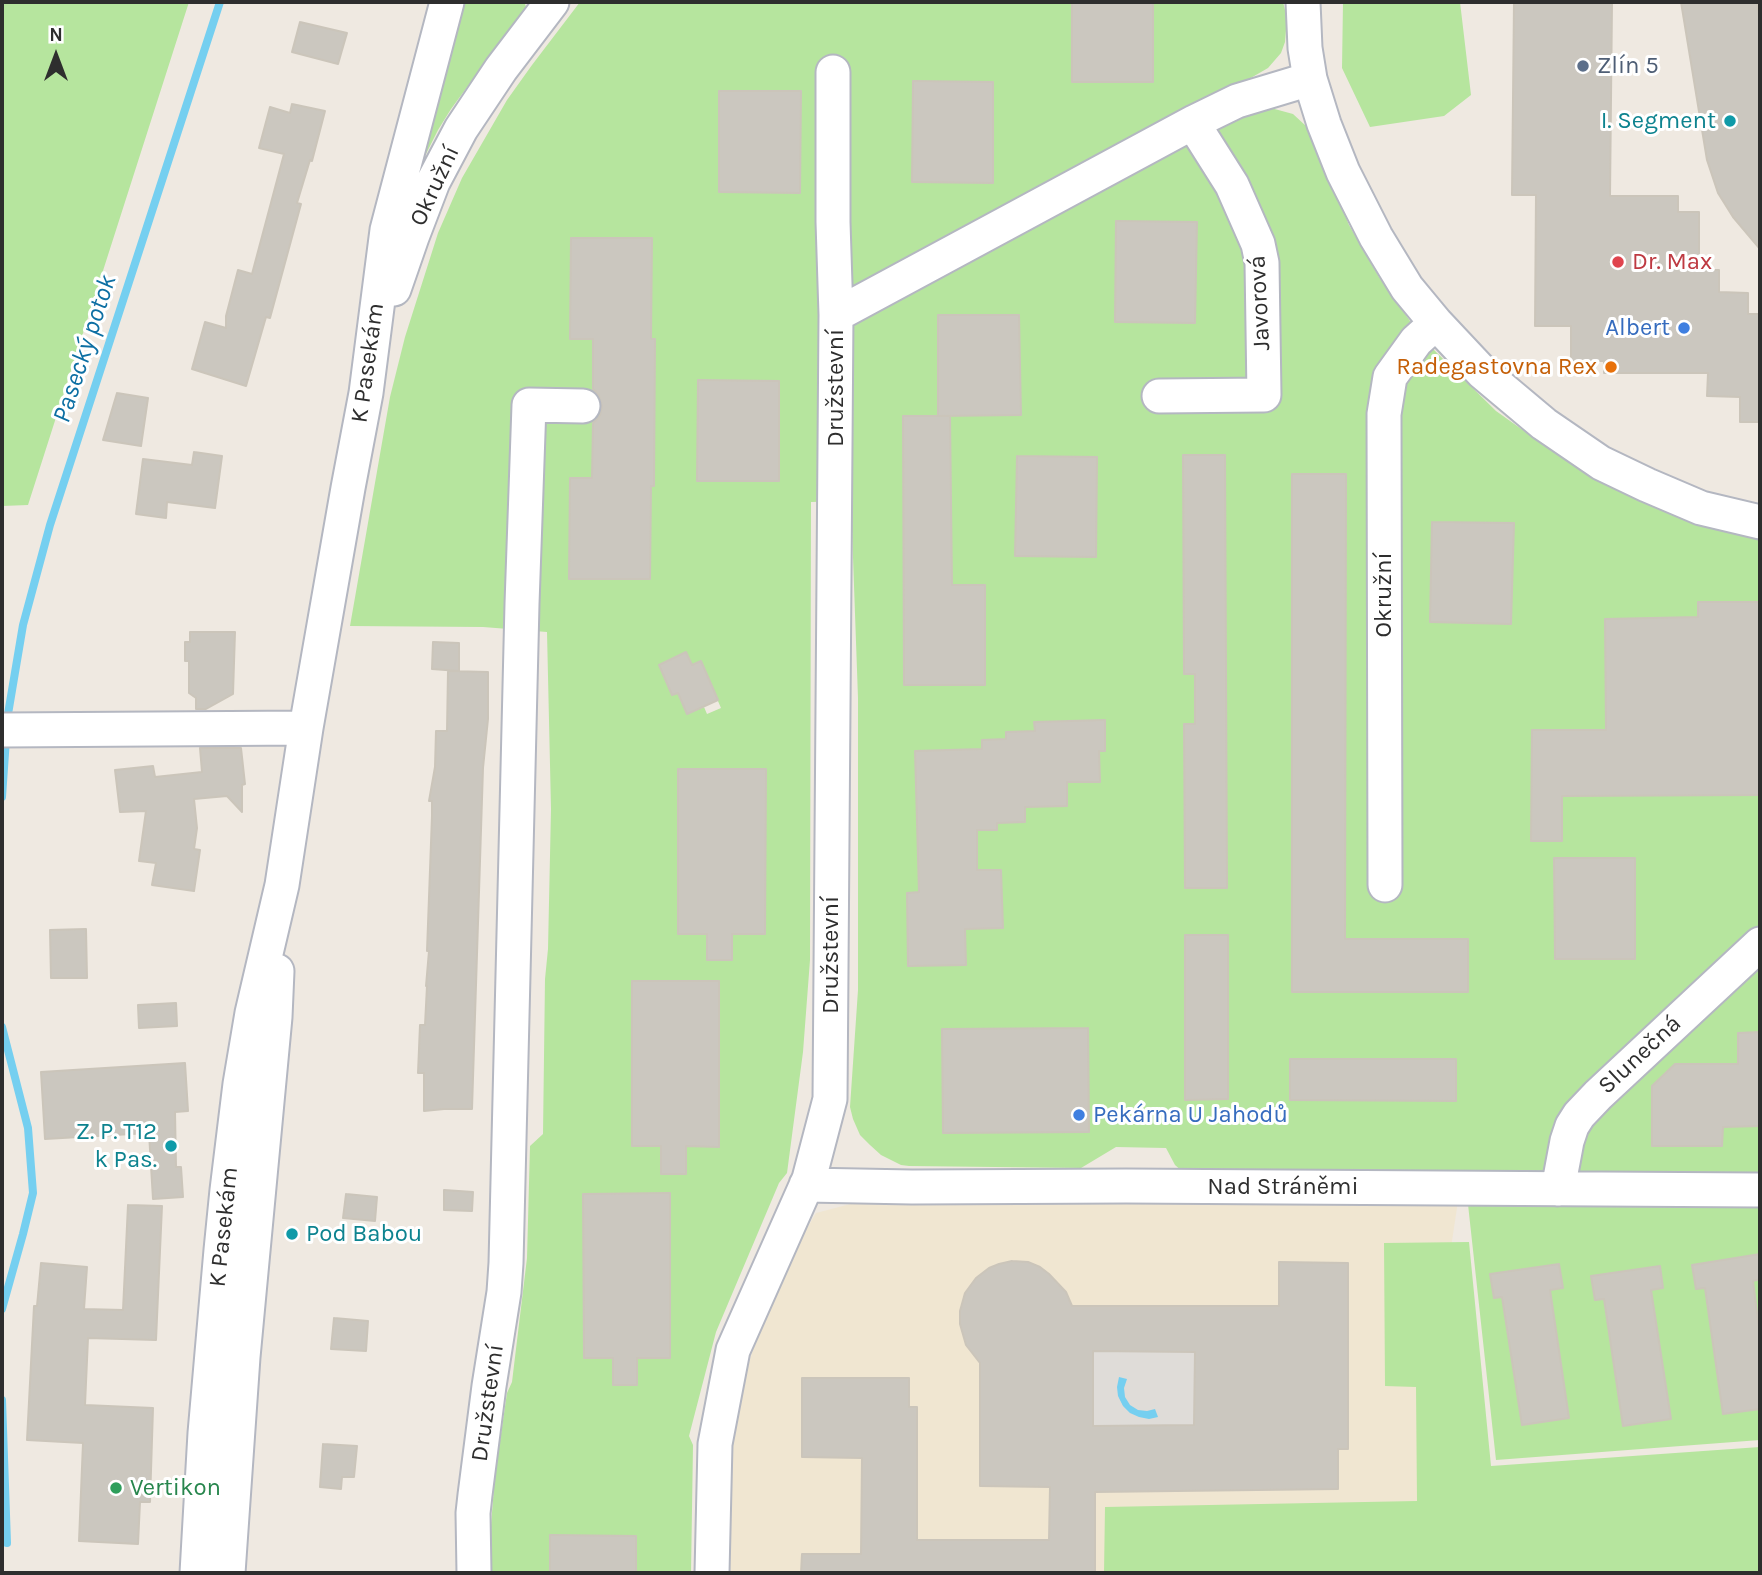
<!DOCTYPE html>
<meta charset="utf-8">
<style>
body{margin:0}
#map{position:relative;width:1762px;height:1575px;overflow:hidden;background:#efe9e1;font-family:Karla,sans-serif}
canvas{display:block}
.frame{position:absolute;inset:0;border:4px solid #2e2e2e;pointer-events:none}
.north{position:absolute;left:21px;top:21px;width:70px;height:70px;-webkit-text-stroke:5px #fff;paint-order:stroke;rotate:0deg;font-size:19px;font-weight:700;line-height:28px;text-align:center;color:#2e2e2e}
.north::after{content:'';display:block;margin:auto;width:24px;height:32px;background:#2e2e2e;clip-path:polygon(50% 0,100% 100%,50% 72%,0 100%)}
</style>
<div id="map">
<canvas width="1762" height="1575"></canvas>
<div class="frame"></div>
<div class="north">N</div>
</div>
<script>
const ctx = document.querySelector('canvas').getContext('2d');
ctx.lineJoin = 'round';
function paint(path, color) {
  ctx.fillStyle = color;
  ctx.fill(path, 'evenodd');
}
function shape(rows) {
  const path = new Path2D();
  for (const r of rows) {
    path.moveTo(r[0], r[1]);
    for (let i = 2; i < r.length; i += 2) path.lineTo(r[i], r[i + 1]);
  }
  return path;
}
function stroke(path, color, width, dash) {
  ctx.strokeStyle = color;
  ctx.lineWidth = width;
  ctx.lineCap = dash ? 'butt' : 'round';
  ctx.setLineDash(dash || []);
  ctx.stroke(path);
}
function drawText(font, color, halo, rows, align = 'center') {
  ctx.font = font + ' Karla,sans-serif';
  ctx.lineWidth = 6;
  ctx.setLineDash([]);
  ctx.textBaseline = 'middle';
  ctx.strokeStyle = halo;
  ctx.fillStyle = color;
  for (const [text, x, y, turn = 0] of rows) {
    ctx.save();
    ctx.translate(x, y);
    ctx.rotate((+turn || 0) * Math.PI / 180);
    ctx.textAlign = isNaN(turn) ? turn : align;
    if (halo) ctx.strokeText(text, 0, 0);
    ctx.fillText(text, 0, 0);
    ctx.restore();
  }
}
const education = shape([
 [1458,1201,1429,1395,1437,1523,1326,1573,728,1573,733,1418,770,1291,816,1213,858,1202]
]);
const green = shape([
 [2,2,189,2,28,505,2,506],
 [457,2,515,2,525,4,526,7,451,109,438,130,416,174],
 [580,2,1283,2,1287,18,1285,42,1281,53,1268,68,1249,79,1271,108,1293,114,1306,126,1314,138,1349,225,1379,277,1429,348,1433,349,1496,411,1565,460,1598,478,1722,529,1760,538,1760,1440,1496,1460,1465,1177,1183,1172,1175,1165,1166,1148,1116,1147,1081,1168,909,1166,901,1165,881,1155,870,1145,860,1135,853,1119,850,1107,858,990,858,698,851,501,811,502,810,960,803,1052,787,1173,779,1183,716,1332,689,1436,693,1445,691,1573,636,1573,636,1536,551,1535,550,1573,490,1573,491,1525,495,1475,507,1393,512,1382,527,1258,530,1146,543,1134,545,979,548,949,551,809,547,632,483,627,350,626,390,397,405,337,438,233,462,178,507,100,532,65],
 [686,652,692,665,701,662,721,708,707,714,704,707,687,714,678,693,672,695,659,665],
 [678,769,766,770,765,934,678,933],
 [632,981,718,981,718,1147,686,1146,686,1174,661,1174,661,1146,632,1146],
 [670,1193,670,1357,637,1358,637,1385,613,1385,613,1358,584,1357,583,1194],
 [1343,2,1460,2,1471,95,1444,116,1370,127,1342,68],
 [1469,1242,1491,1466,1760,1447,1760,1573,1104,1573,1105,1507,1417,1501,1416,1387,1385,1386,1384,1243]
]);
const plaza = shape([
 [1093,1351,1195,1352,1194,1425,1108,1426,1093,1435]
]);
const water = shape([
 [1119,1377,1127,1379,1124,1388,1125,1397,1130,1405,1138,1410,1147,1411,1155,1409,1158,1417,1149,1419,1139,1417,1130,1413,1123,1406,1118,1396,1117,1387]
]);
const stream = shape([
 [8,714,23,625,50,525,220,2],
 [2,797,6,739],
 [2,1027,28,1128,33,1193,23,1234,2,1309],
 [2,1400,7,1543]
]);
const building = shape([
 [1072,2,1153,2,1153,82,1072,82,1072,2],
 [1514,2,1612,2,1610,196,1678,196,1678,212,1699,212,1699,270,1719,270,1719,292,1748,293,1748,314,1760,314,1760,422,1740,422,1740,397,1707,396,1708,373,1604,373,1604,361,1571,361,1571,326,1535,326,1536,195,1512,195,1514,2],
 [1681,2,1757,2,1760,23,1760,249,1733,217,1718,193,1707,160,1681,2],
 [300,22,347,33,338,64,292,52,300,22],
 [913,81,993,82,993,183,912,182,913,81],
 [719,91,801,91,800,193,719,192,719,91],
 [292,104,325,111,312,161,310,160,297,203,301,204,270,318,266,317,246,386,192,369,205,322,226,328,226,316,238,270,252,274,284,154,259,148,270,107,290,113,292,104],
 [1116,221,1197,222,1195,323,1115,322,1116,221],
 [571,238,652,238,651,339,655,339,654,486,651,486,650,579,569,579,570,478,592,478,593,423,600,415,602,406,599,396,593,389,593,339,570,339,571,238],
 [938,315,1019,315,1021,415,938,416,938,315],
 [698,380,779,381,779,481,697,481,698,380],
 [117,393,148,398,141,446,103,440,117,393],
 [903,416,950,416,952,585,985,585,985,685,904,685,903,416],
 [194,452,222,456,215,508,167,502,166,518,136,514,143,459,192,465,194,452],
 [1183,455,1225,455,1227,888,1185,888,1184,724,1195,724,1195,674,1184,674,1183,455],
 [1017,456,1097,457,1096,557,1015,556,1017,456],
 [1292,474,1346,474,1345,939,1468,939,1468,992,1292,992,1292,474],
 [1432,522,1514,523,1511,624,1430,622,1432,522],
 [1698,602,1760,602,1760,795,1562,796,1562,841,1531,841,1532,730,1606,730,1605,619,1698,617,1698,602],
 [190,632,235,632,233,694,206,709,196,709,196,698,189,693,189,661,185,661,185,642,190,642,190,632],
 [433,642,459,643,459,671,432,669,433,642],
 [686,652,692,665,701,661,718,700,687,714,678,693,672,695,659,665,686,652],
 [448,671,488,672,488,719,483,768,472,1109,444,1109,424,1111,424,1073,418,1073,420,1025,425,1025,427,986,426,986,429,951,427,951,432,816,432,801,429,801,435,767,436,731,447,731,448,671],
 [1105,720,1105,751,1099,751,1100,782,1067,782,1067,806,1025,807,1025,822,997,823,997,830,977,830,977,870,1001,870,1003,928,965,929,966,965,908,966,907,893,919,892,915,751,982,749,982,740,1006,739,1006,732,1035,731,1034,722,1105,720],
 [200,748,241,748,245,784,242,785,242,812,227,796,194,799,197,828,194,849,200,850,194,891,152,885,156,863,139,861,146,811,120,812,115,770,153,766,155,777,202,772,200,748],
 [678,769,766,769,765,934,732,934,732,960,707,960,707,934,678,934,678,769],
 [1554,858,1635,858,1635,959,1555,959,1554,858],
 [86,929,87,978,51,978,50,930,86,929],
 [1185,935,1228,935,1228,1099,1185,1100,1185,935],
 [632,981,719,981,719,1147,686,1146,686,1174,661,1174,661,1146,632,1146,632,981],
 [176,1003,177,1026,139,1028,138,1005,176,1003],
 [1088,1028,1089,1132,943,1133,942,1029,1088,1028],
 [1760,1032,1760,1126,1723,1127,1722,1146,1652,1146,1652,1086,1675,1064,1738,1064,1738,1033,1760,1032],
 [1290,1059,1456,1059,1456,1101,1290,1100,1290,1059],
 [185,1063,188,1111,175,1112,176,1167,181,1167,183,1197,153,1199,149,1133,45,1139,41,1072,185,1063],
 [444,1190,473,1192,472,1211,444,1210,444,1190],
 [670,1193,670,1358,637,1358,637,1385,613,1385,613,1358,584,1358,583,1194,670,1193],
 [346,1194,377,1197,375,1221,343,1218,346,1194],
 [128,1205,162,1206,156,1340,88,1338,85,1405,153,1408,150,1502,140,1502,138,1544,79,1541,83,1443,27,1440,34,1306,37,1306,41,1263,87,1267,84,1309,123,1310,128,1205],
 [1760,1254,1760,1279,1753,1281,1760,1336,1760,1409,1723,1414,1705,1288,1696,1289,1692,1265,1760,1254],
 [1012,1261,1028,1262,1040,1267,1049,1274,1066,1292,1072,1306,1279,1306,1279,1262,1348,1263,1348,1449,1338,1449,1338,1489,1095,1492,1095,1573,801,1573,802,1554,861,1554,862,1458,802,1457,802,1378,909,1378,909,1407,917,1407,917,1540,1049,1540,1050,1487,980,1486,980,1363,966,1345,960,1324,960,1311,965,1293,976,1278,989,1268,999,1264,1012,1261],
 [1093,1351,1195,1352,1194,1425,1093,1426,1093,1351],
 [1559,1264,1563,1288,1550,1290,1569,1418,1522,1425,1502,1297,1494,1298,1490,1274,1559,1264],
 [1660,1266,1663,1288,1651,1290,1671,1419,1623,1426,1604,1299,1595,1300,1591,1276,1660,1266],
 [334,1318,368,1321,366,1351,331,1349,334,1318],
 [323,1444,357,1446,354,1477,342,1477,341,1489,320,1487,323,1444],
 [550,1535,636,1536,636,1573,550,1573,550,1535]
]);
const minor = shape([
 [1303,2,1305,48,1310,79,1324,124,1343,172,1376,237,1407,288,1436,323,1482,372,1544,424,1601,463,1647,485,1701,508,1760,522],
 [394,289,412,237,433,182,461,129,501,69,552,2],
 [836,315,1194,122,1237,101,1310,79],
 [1159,396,1264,395,1262,263,1258,244,1232,185,1201,136,1194,122],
 [2,730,306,728],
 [1385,885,1384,414,1390,377,1416,341,1436,323],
 [806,1185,912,1187,1126,1186,1760,1190],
 [1558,1189,1567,1141,1572,1126,1579,1115,1598,1095,1760,944],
 [197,1573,205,1433,221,1250,227,1190,240,1084,252,1013,282,885,306,728,348,488,366,393,387,230,447,2],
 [228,1573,243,1357,275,1017,277,971],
 [474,1573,473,1513,475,1495,489,1386,504,1292,506,1263,522,604,529,405,583,406],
 [712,1573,715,1444,733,1350,809,1179,830,1099,836,315,833,222,833,72]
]);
const markers = [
 [1583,66,7,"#5c6f8a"],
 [1730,121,7,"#0f9aa8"],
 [1618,262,7,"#e0444e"],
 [1684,328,7,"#3f7fe0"],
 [1611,367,7,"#e8710a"],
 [1079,1115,7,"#3f7fe0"],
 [171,1146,7,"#0f9aa8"],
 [292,1234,7,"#0f9aa8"],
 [116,1488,7,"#2e9e5b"]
];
const serviceNames = [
 ["Zlín 5",1597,66]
];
const cultureNames = [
 ["I. Segment",1716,121],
 ["Z. P. T12",157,1132],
 ["k Pas.",157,1160],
 ["Pod Babou",306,1234,"left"]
];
const streetNames = [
 ["Okružní",435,186,-65],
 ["Javorová",1260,303,-93],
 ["K Pasekám",368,363,-82],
 ["Družstevní",836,388,-90],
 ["Okružní",1384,595,-90],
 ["Družstevní",831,955,-90],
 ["Slunečná",1640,1055,-43],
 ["Nad Stráněmi",1283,1187],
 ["K Pasekám",224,1227,-84],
 ["Družstevní",488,1403,-82]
];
const healthNames = [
 ["Dr. Max",1632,262]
];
const shopNames = [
 ["Albert",1670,328],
 ["Pekárna U Jahodů",1093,1115,"left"]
];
const foodNames = [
 ["Radegastovna Rex",1597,367]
];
const leisureNames = [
 ["Vertikon",130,1488]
];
const waterNames = [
 ["Pasecký potok",85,349,-72]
];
paint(education, '#f0e6d1');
paint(green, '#b6e59e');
paint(plaza, '#dfdcd8');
paint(water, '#75cff0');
stroke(stream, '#75cff0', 8);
paint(building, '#cbc7bf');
stroke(building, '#cbc5ba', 2);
stroke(minor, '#b4b7c1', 37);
stroke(minor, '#fff', 33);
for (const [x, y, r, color] of markers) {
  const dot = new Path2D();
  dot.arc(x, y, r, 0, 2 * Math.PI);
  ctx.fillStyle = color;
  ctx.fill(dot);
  stroke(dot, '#fff', 2.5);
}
drawText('24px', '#4e5e75', '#fff', serviceNames, 'left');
drawText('24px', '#0d838f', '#fff', cultureNames, 'right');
drawText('24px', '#2e2e2e', '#fff', streetNames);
drawText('24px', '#be3a42', '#fff', healthNames, 'left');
drawText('24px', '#366cbe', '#fff', shopNames, 'right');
drawText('24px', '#c56008', '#fff', foodNames, 'right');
drawText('24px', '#27864d', '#fff', leisureNames, 'left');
drawText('italic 26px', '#0d6fa3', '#fff', waterNames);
</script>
